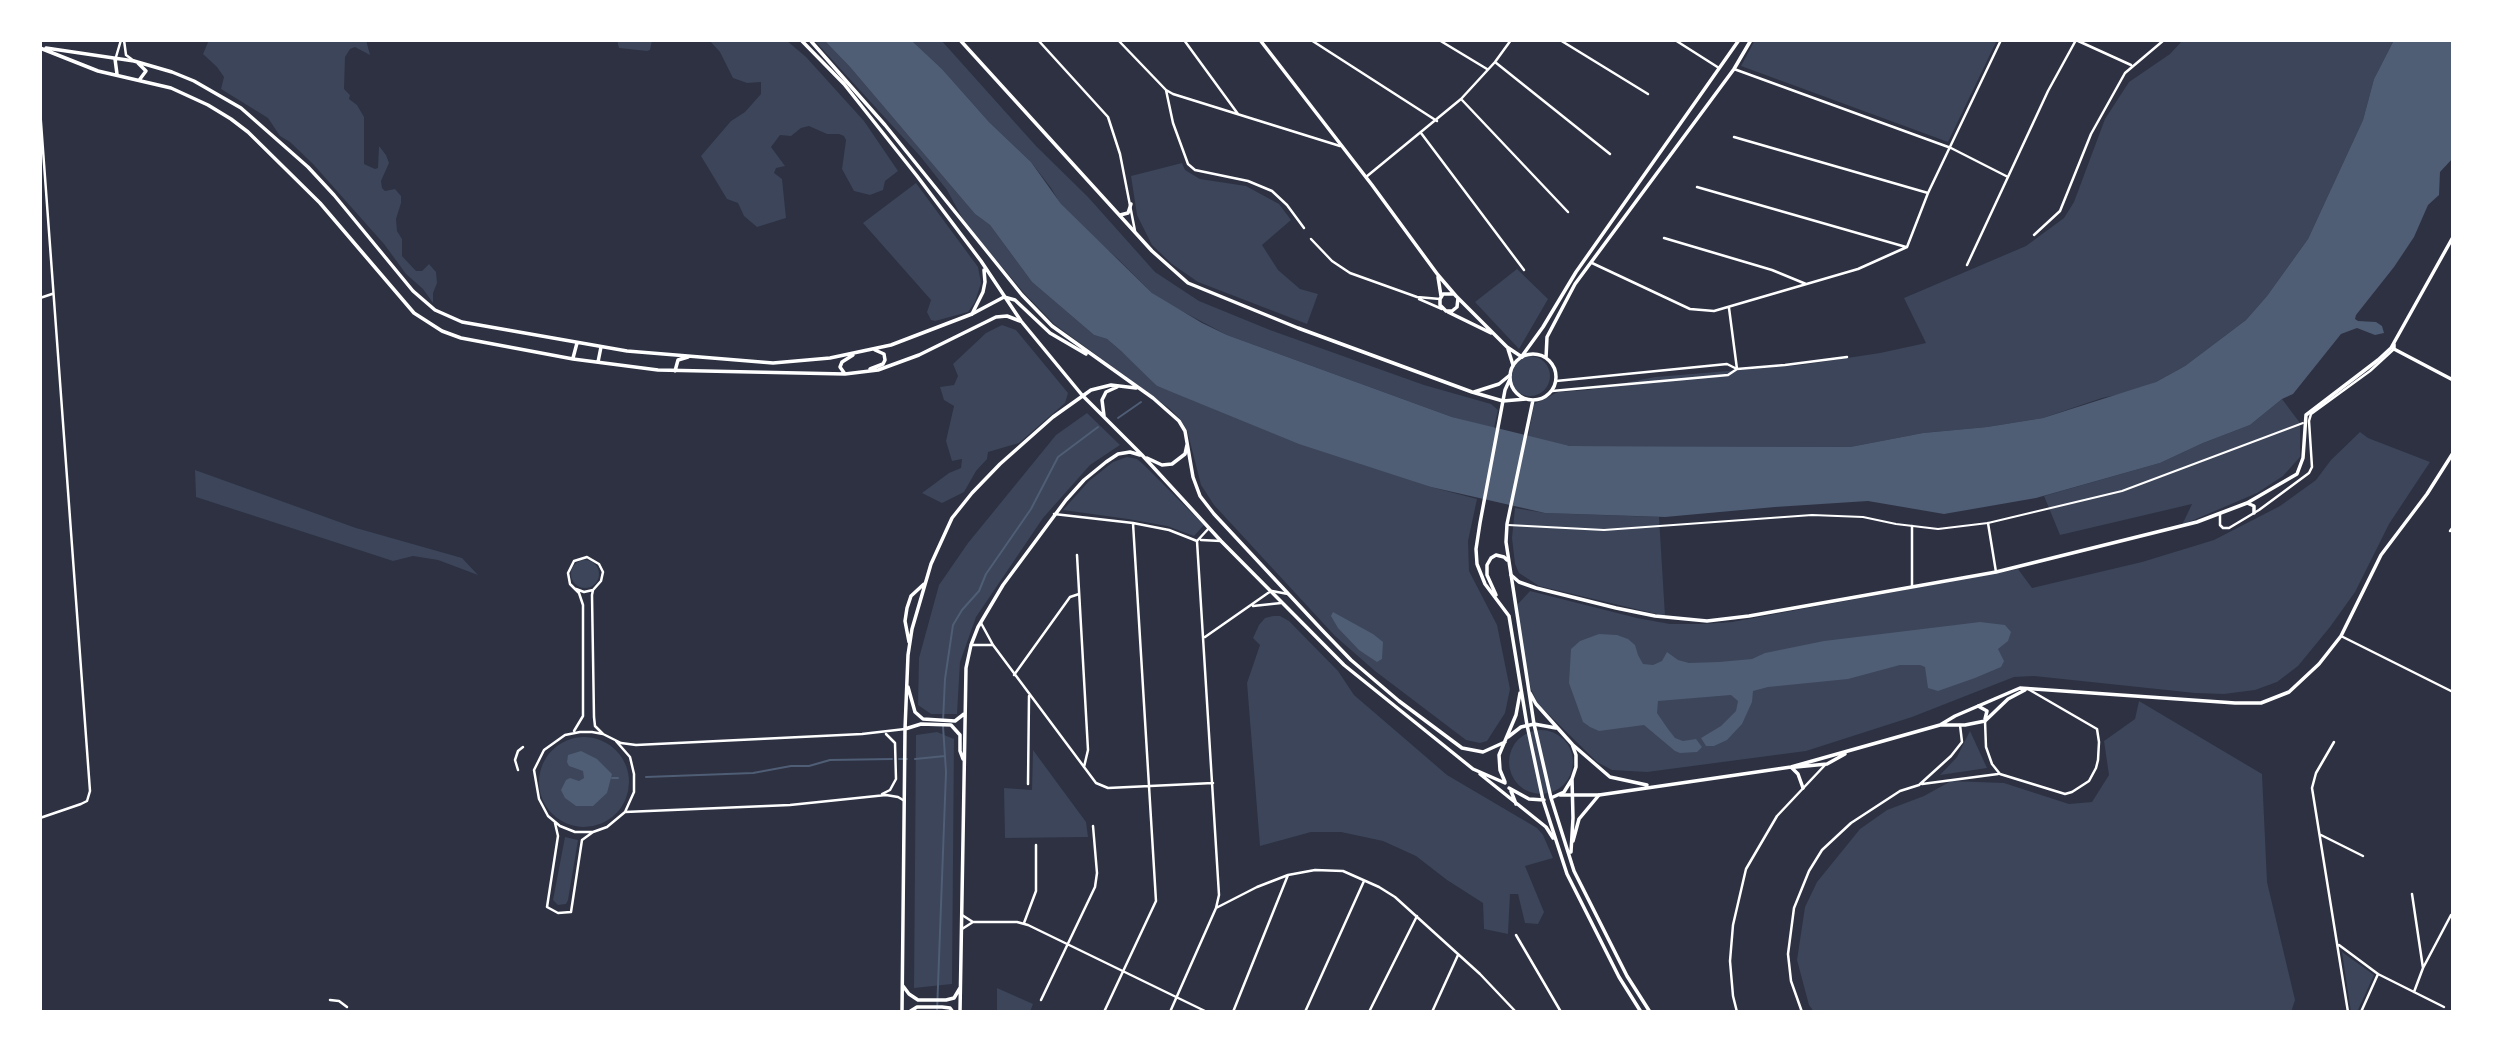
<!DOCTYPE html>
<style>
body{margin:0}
#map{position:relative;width:2493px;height:1052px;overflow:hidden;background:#2d3142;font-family:Figtree,sans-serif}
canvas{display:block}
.frame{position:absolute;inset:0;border:42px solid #fff;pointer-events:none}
</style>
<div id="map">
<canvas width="2493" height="1052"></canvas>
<div class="frame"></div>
</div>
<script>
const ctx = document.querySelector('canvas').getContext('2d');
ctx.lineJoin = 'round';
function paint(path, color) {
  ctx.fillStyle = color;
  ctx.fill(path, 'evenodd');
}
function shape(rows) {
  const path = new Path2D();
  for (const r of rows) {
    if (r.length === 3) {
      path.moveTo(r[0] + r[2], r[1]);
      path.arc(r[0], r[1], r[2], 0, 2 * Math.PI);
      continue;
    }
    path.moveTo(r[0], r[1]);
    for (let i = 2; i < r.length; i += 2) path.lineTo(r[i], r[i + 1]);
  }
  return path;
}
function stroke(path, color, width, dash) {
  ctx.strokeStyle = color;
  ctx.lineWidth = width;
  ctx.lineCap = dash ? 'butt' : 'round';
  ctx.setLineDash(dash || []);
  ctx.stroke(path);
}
const green = shape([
 [209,40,366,40,370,55,355,47,350,49,345,57,344,89,350,95,349,99,357,105,364,117,364,164,375,169,378,168,379,146,386,155,389,163,381,181,382,188,385,191,395,189,401,196,401,203,396,219,397,231,402,239,402,256,416,271,422,271,429,264,436,272,437,283,433,293,433,303,423,289,406,274,384,244,313,164,290,142,280,136,268,118,221,89,224,77,217,67,203,54],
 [617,40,652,40,650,50,647,51,619,48],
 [709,40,786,40,806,57,864,121,898,171,885,181,883,190,870,195,854,191,842,169,846,140,844,136,839,134,827,134,809,126,801,128,791,136,780,135,771,147,785,166,776,168,774,173,782,179,786,218,757,227,744,216,738,203,727,199,701,156,731,121,745,112,761,94,761,82,747,83,733,78,720,52],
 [814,40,824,40,850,67,975,214,990,225,1032,282,1094,335,1107,339,1145,372,1157,386,1431,487,1477,499,1468,541,1469,571,1497,625,1510,689,1505,713,1487,741,1480,743,1466,740,1375,671,1335,636,1214,505,1201,485,1187,430,1180,419,1170,409,1054,324,1024,293,965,223,947,190,920,156],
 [911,40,941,40,1036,146,1088,197,1155,272,1199,301,1270,330,1424,385,1491,404,1498,410,1494,428,1452,417,1227,335,1157,298,1118,259,1064,210,1051,188,1031,162,989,122,942,69],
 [1755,40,1997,40,1948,142,1741,66],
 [2183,40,2394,40,2374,79,2363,120,2308,239,2267,296,2246,320,2185,366,2156,382,2130,392,2102,398,2043,418,1987,427,1923,433,1850,447,1570,446,1528,437,1534,404,1558,392,1588,390,1655,377,1801,365,1880,353,1926,343,1904,298,2026,246,2064,218,2074,202,2105,119,2129,82,2170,54],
 [1182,163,1185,170,1200,179,1246,186,1279,204,1291,220,1262,245,1278,270,1300,289,1318,294,1307,324,1198,282,1172,264,1152,245,1137,215,1131,176],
 [916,183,978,267,981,283,975,302,968,312,935,321,931,320,927,312,931,300,863,223],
 [1517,269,1548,299,1519,349,1475,302],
 [1002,325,1016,330,1068,393,1065,403,1019,443,988,452,987,459,976,471,964,492,942,503,922,493,949,473,961,468,962,459,952,461,946,441,954,406,944,400,940,387,954,385,958,376,953,364,986,333],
 [1530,376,20],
 [2282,399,2300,423,2300,457,2283,476,2257,493,2182,525,2192,504,2060,535,2044,496,2160,463,2203,443,2250,425],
 [1087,413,1120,445,1090,465,1043,518,976,617,960,662,957,714,931,714,918,705,919,658,939,585,968,543,1056,435],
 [2360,432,2368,438,2430,462,2389,524,2355,592,2330,627,2298,666,2277,682,2255,690,2224,694,2195,693,2034,676,2014,677,1912,717,1806,751,1647,772,1612,770,1597,762,1538,704,1531,689,1521,647,1517,615,1518,604,1530,591,1637,618,1670,624,1703,624,1732,622,2018,569,2032,588,2142,562,2214,540,2280,506,2316,480,2331,460],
 [1127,457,1137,459,1144,465,1204,525,1194,536,1167,526,1128,519,1063,510,1089,481,1113,462],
 [195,470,356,528,462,558,478,575,438,560,413,556,393,561,196,497],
 [1515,508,1545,513,1659,517,1665,616,1539,586,1519,573,1515,564,1512,538],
 [585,574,14],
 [1273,616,1280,616,1289,621,1338,671,1354,695,1447,775,1537,828,1543,835,1553,858,1525,866,1544,912,1538,924,1525,923,1518,894,1510,894,1508,934,1484,929,1483,903,1447,880,1416,856,1383,841,1341,832,1311,832,1260,846,1247,683,1260,645,1253,638,1259,625,1265,618],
 [2139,701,2262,774,2267,882,2295,1000,2291,1012,1814,1012,1809,1005,1797,960,1805,907,1817,882,1860,829,1887,810,1924,796,1951,781,2004,783,2069,804,2092,802,2109,775,2104,741,2135,719],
 [1541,762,32],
 [1970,731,1987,768,1940,775,1957,757],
 [937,732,954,739,952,984,914,988,916,735],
 [584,782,45],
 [1033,750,1086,822,1088,837,1005,838,1004,788,1032,790],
 [565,837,578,840,568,900,566,904,558,905,553,900],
 [2342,952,2374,975,2357,1012,2351,1012],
 [997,988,1033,1004,1030,1012,997,1012]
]);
const water = shape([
 [824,40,911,40,942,69,989,122,1031,162,1061,204,1152,293,1202,323,1227,335,1452,417,1570,446,1850,447,1923,433,1987,427,2043,418,2156,382,2185,366,2246,320,2267,296,2308,239,2363,120,2374,79,2394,40,2453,40,2453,158,2440,172,2439,195,2428,205,2414,237,2394,267,2356,315,2355,319,2358,321,2376,322,2382,326,2384,333,2375,335,2357,328,2341,334,2293,394,2282,399,2250,425,2203,443,2160,463,2036,498,1944,514,1868,501,1775,507,1665,517,1545,513,1431,487,1299,444,1157,386,1121,351,1107,339,1094,335,1032,282,990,225,975,214,850,67],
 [1333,612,1373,634,1383,642,1382,659,1377,662,1359,650,1338,628,1331,616],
 [1980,622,2005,625,2011,632,2008,641,1998,649,2004,661,2001,667,1975,678,1938,691,1928,688,1925,667,1920,665,1900,665,1848,679,1768,687,1753,691,1752,702,1742,724,1727,740,1714,746,1706,746,1701,738,1721,726,1736,711,1738,701,1731,695,1658,701,1657,713,1668,729,1675,738,1683,741,1696,739,1702,747,1697,752,1680,753,1675,751,1644,725,1599,731,1590,727,1583,722,1569,683,1571,649,1580,641,1599,634,1617,635,1628,639,1635,645,1638,655,1643,664,1653,665,1662,661,1667,652,1678,660,1689,663,1719,662,1752,659,1765,653,1824,641],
 [581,751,597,759,612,774,607,793,593,806,576,806,565,798,561,790,566,780,570,778,579,781,584,778,583,771,569,766,567,762,568,755]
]);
const stream = shape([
 [1118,418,1141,402],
 [943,721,945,679,953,625,962,610,979,591,986,574,1031,509,1058,457,1098,427],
 [899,759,907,759],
 [915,759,945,756],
 [646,777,753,773,791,766,809,766,830,760,892,759],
 [612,778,618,778],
 [937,1012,946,772,943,726]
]);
const pedestrian = shape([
 [1508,525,1604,530,1812,515,1863,517,1896,524,1938,529,1988,523,2122,491,2303,423]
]);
const minor = shape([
 [124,40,126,55,134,61],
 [1038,40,1108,117,1120,154,1135,231],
 [1118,40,1166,90,1173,94,1340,146],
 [1184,40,1238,114],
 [1311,40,1437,121],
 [1439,40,1487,69],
 [1560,40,1648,94],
 [1675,40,1719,68],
 [2076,40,2131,65],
 [116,57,121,40],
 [1495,62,1610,154],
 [1734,69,1951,148,2008,177],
 [1166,90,1173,123,1188,164,1195,170,1248,181,1272,191,1287,205,1304,228],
 [1462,100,1568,212],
 [40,109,90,791,87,801,81,804,40,818],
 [1421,133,1524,270],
 [1734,137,1928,193],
 [1366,177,1461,99,1495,62,1511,40],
 [1697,187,1906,247],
 [2034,235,2060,211,2091,134,2125,73,2164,40],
 [1664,238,1772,270,1806,284],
 [1311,239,1332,261,1350,273,1417,297,1440,299],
 [1592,263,1690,309,1714,311,1858,269,1907,247,1928,193,2001,40],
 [1967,265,2048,91,2076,40],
 [40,298,52,294],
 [1419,299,1442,309],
 [1729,308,1737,369],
 [1556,381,1727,364,1737,369],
 [1552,391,1728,375,1737,369,1785,365,1847,357],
 [1054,514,1133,523,1169,530,1197,541],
 [2220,514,2220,525,2223,528,2229,528,2259,510,2309,473,2312,467,2309,421,2311,414,2370,371,2394,349],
 [1988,523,1996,572],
 [2450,531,2453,527],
 [1201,540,1221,541],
 [1077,555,1088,750,1084,767],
 [1912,586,1912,526],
 [576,589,584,592,593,590],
 [1253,606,1281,603],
 [981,623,993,645,1096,783,1108,788,1213,783],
 [2341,636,2453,692],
 [1205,637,1268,593,1272,591,1288,594],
 [972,645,993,645],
 [1014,675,1070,597,1079,594],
 [1985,721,1986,747,1992,764,2000,774,2065,794,2072,792,2089,781,2096,768,2098,760,2099,742,2097,729,2028,689],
 [574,731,583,716,583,605,579,593,570,584,568,573,574,561,587,557,599,564,603,572,601,581,593,590,592,595,594,717,595,726,603,734],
 [616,741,630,757,634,774,634,792,625,812,607,827,593,832,575,832,560,826,548,816,539,799,534,770,544,750,565,735,580,732,592,732,603,734,621,743,636,745,862,734,905,729],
 [2334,742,2316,773,2312,788,2348,1012],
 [518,770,515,760,518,751,523,747],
 [1028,784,1029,696],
 [1922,784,1998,774],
 [882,794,890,790,896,779,895,743,886,734],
 [625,812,790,805,886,795,898,797,903,800],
 [555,823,558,836,547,907,558,913,571,912,582,840,593,832],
 [2321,835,2363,856],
 [2412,894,2423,968],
 [1216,908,1257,887,1288,875,1315,870,1343,871,1379,887,1395,897,1480,974,1516,1012],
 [962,915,973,922,1017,922,1028,925,1207,1012],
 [1024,923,1036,891,1036,845],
 [962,929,973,922],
 [1516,935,1561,1012],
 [2339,945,2378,974,2444,1007],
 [2414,992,2423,968,2451,915],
 [330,1000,339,1001,347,1007],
 [1041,1000,1095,887,1097,873,1093,826],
 [1104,1012,1156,901,1133,523],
 [1170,1012,1216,908,1219,895,1197,541,1209,528],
 [1233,1012,1288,875],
 [1305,1012,1364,881],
 [1369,1012,1417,916],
 [1432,1012,1458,955],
 [1737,1012,1733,996,1730,961,1733,925,1746,869,1777,816,1825,765],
 [1802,1012,1791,981,1788,954,1794,908,1809,871,1822,850,1851,823,1900,791,1919,785,1951,756,1962,742,1960,725],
 [2361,1012,2378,974]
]);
const tertiary = shape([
 [960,40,1152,251,1188,283,1298,328,1472,392,1503,401],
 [1260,40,1372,185,1438,275,1456,296],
 [40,48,98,71,171,88,208,105,231,119,248,132,320,203,414,313,442,331,461,338,573,359,658,370,845,374,878,370,919,355,996,317,1007,316,1020,321],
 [46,48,134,61,172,72,194,81,241,108,308,167,334,195,413,291,435,310,462,322,627,351,773,363,830,358,891,345,972,314,1004,297],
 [115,59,117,74],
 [138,63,146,71,140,79],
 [1120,215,1128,213,1131,204],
 [1438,277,1441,296],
 [1458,298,1457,307,1452,311,1446,311,1440,305,1440,299,1443,294,1454,294,1507,347,1522,357],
 [1448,312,1491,333],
 [2394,344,2394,349,2453,380],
 [1508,349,1513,365],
 [573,358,577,343],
 [598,362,601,347],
 [870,369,883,364,885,360,884,354,875,350],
 [675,371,678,360,688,357],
 [845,374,840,367,842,362,853,355],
 [1474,392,1499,384,1510,375],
 [2247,503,2254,506,2254,513],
 [1511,575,1519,582,1536,588,1616,608,1655,616,1707,621,1749,616,1996,572,2197,522,2247,503,2297,474,2303,458,2306,415,2378,360,2391,348,2453,237],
 [1978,706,1987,711,1985,719],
 [1940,725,1955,716,2020,688,2235,703,2261,703,2289,692,2319,664,2341,636,2381,555,2427,494,2453,453],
 [1573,745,1610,777,1647,785],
 [1791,767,1798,774,1803,788],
 [1796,767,1827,764,1845,754],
 [1560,795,1599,795,1791,767,1940,725,1965,725,1985,721,2008,699,2025,690]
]);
const secondary = shape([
 [801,40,844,84,917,176,981,261,1021,321,1082,395,1142,455,1221,541,1344,665,1473,769,1505,783],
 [810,40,885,125,1022,295,1052,326,1153,398,1179,421,1185,431,1193,477,1200,496,1214,514,1322,630,1351,660,1399,701,1462,748,1483,752,1505,742],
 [1004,297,1015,300,1050,333,1086,354],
 [972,314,983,292,985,282,984,270],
 [1533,377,23],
 [1522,356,1543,327,1576,272,1739,40],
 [1546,358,1547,337,1575,284,1734,69,1751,40],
 [1510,379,1505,390,1480,523,1476,549,1477,564,1485,584,1509,616,1527,725,1543,800,1567,874,1619,977,1641,1012],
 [1533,400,1507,524,1506,542,1534,724,1551,798,1574,871,1627,976,1650,1012],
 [1503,401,1526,399],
 [1104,416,1102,400,1106,392,1117,387],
 [1147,458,1162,465,1172,464,1185,454,1187,445],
 [1496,595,1487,575,1487,565,1491,558,1496,555,1504,557,1507,560],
 [909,642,905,621,907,608,911,596,924,584],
 [908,687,915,712,923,719,955,721,964,714],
 [1530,693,1536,704,1572,744,1576,755,1576,767,1572,779,1564,792,1551,798],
 [905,729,921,724,951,725,960,735,960,751,963,759],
 [1508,737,1521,727,1534,724,1556,728],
 [1480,774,1546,827,1553,838],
 [1505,782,1500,770,1499,755,1516,715,1520,693],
 [1509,788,1529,799,1544,800],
 [1511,791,1516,804],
 [1573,841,1579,819,1599,795],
 [1571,852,1573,818,1572,779],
 [903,986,909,994,918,1000,946,1000,954,998,960,988],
 [902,1012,905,729,908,655,912,629,931,564,952,518,972,493,1000,464,1053,417,1091,390,1111,385,1136,388],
 [909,1012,917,1007,942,1007,950,1008,953,1012],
 [960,1012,966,668,971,645,978,627,1003,585,1066,500,1084,480,1106,462,1118,454,1130,452,1140,455]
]);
paint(green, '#3c4559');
paint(water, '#4f5d75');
stroke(stream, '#4f5d75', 2);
stroke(pedestrian, '#fff', 2);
stroke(minor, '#fff', 2.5);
stroke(tertiary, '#fff', 3.5);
stroke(secondary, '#fff', 3.5);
</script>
